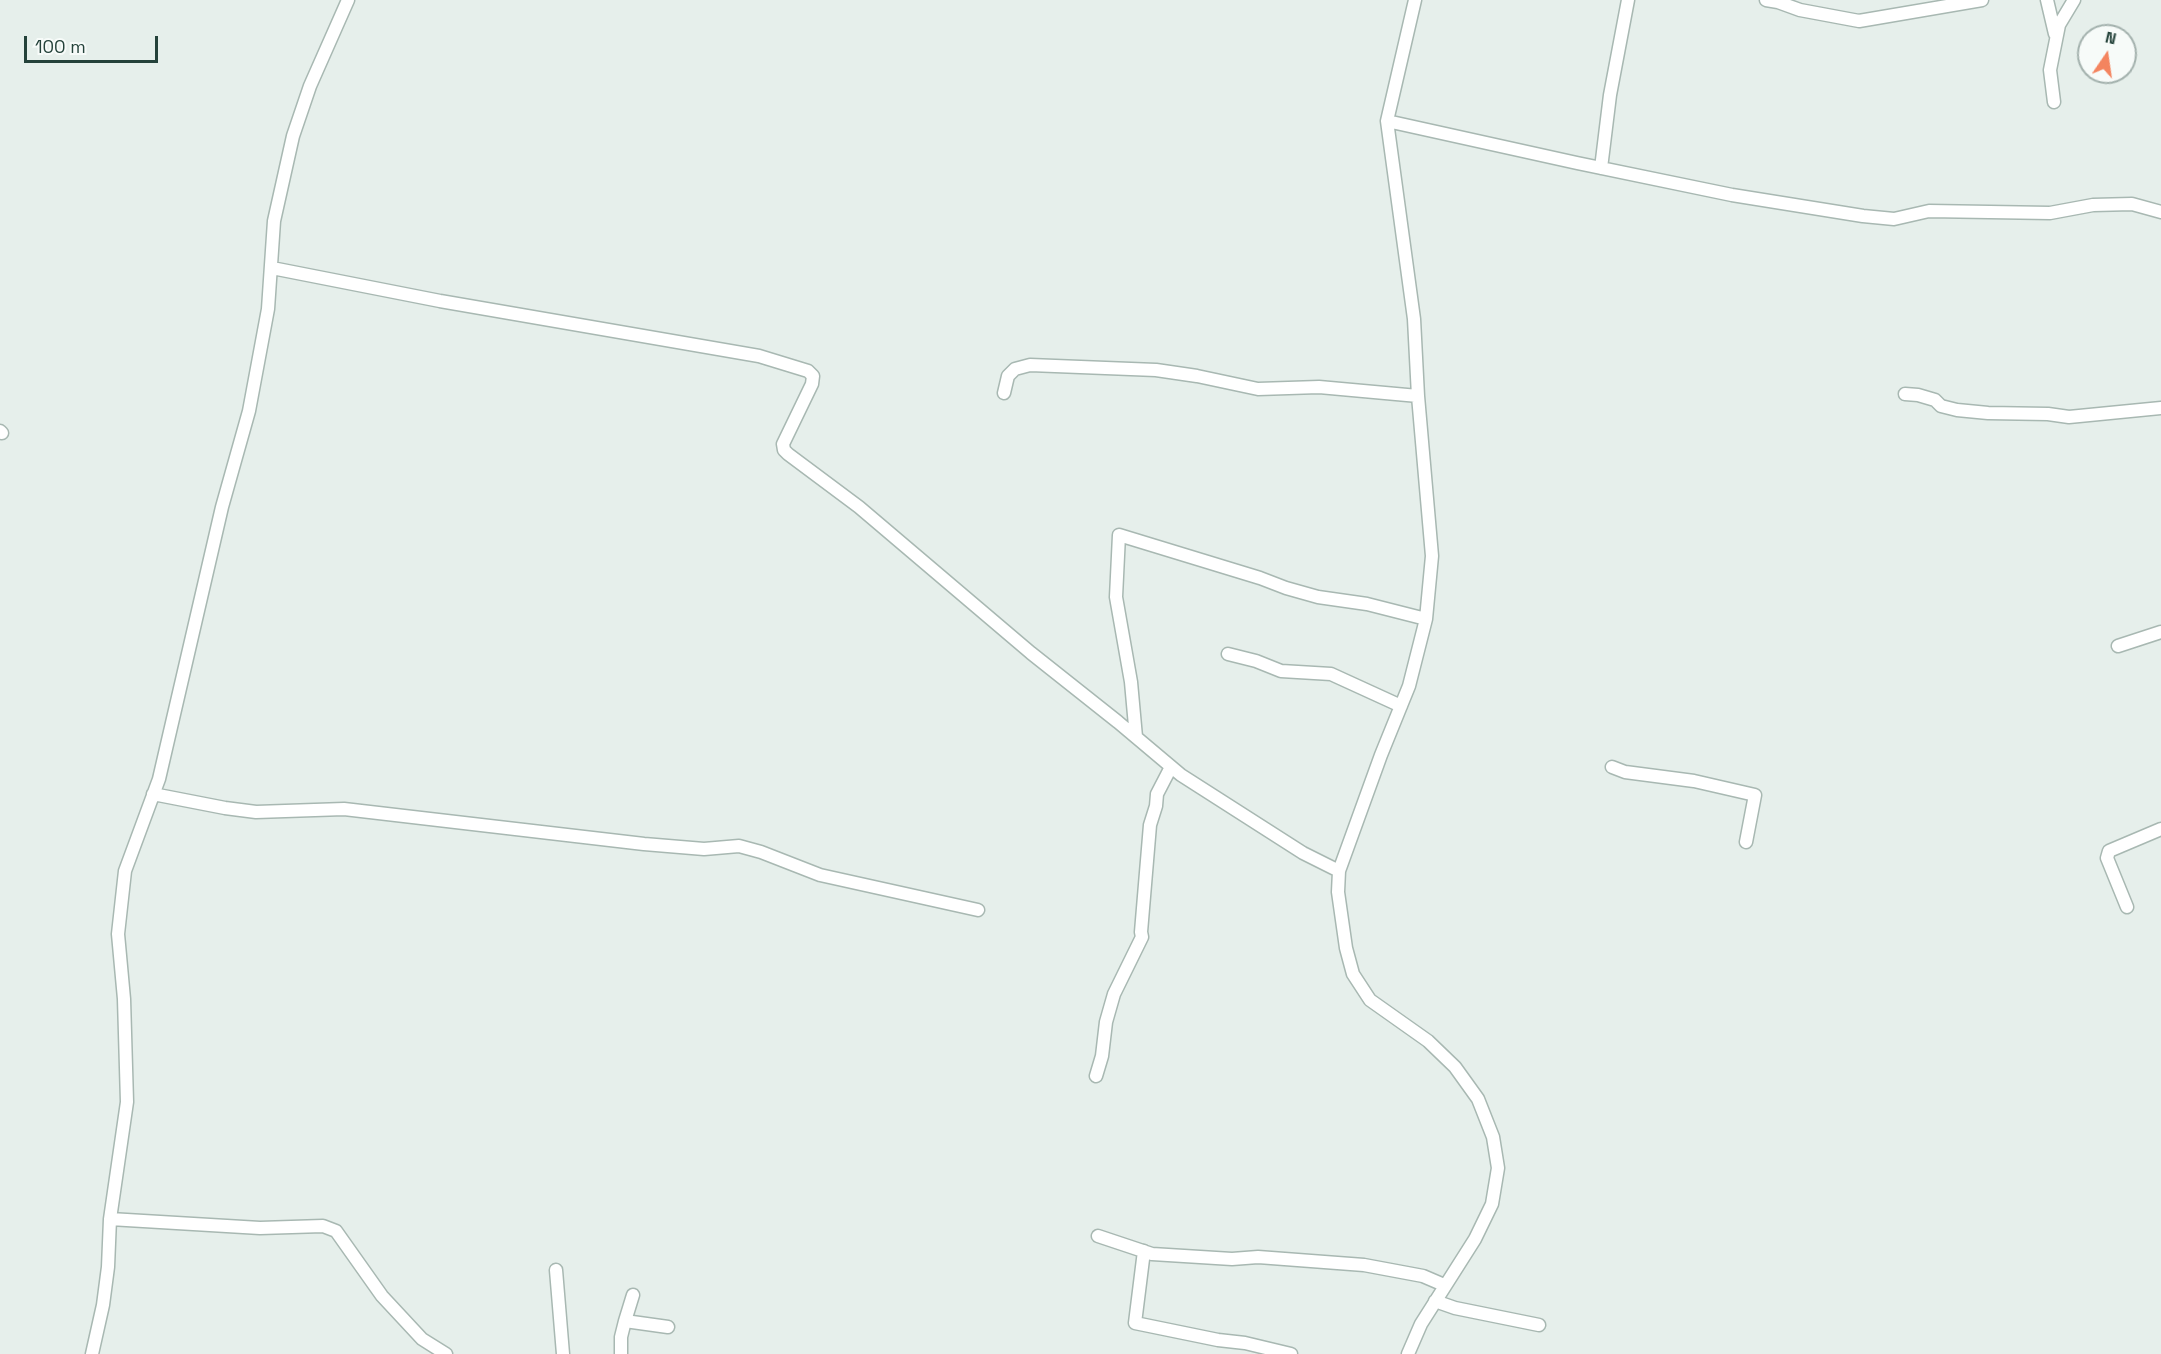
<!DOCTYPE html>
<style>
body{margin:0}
#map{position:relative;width:2161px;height:1354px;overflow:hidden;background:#e6efeb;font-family:"Space Grotesk",sans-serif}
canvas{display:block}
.north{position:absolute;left:2077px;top:24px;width:60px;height:60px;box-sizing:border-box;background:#f7fbf9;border:2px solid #a3b1ad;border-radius:50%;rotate:13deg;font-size:16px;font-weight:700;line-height:24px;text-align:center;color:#24423a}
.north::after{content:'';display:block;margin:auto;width:21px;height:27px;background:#f4845f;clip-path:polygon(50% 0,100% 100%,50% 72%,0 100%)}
.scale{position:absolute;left:24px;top:36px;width:134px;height:27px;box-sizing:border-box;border:3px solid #24423a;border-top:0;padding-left:8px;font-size:18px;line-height:21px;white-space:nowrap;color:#24423a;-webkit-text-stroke:4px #f7fbf9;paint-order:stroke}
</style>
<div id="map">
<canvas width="2161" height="1354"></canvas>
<div class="north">N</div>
<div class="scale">100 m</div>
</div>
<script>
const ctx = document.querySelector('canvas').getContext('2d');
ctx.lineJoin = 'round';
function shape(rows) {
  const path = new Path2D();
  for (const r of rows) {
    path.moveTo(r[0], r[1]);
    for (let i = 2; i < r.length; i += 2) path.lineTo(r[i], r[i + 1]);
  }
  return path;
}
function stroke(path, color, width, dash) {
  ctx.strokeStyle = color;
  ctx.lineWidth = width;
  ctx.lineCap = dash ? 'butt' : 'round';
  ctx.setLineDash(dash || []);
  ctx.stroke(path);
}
const minor = shape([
 [1766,0,1778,2,1800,10,1859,21,1982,0],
 [2047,0,2055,34],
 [2054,102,2050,70,2059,25,2074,0],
 [1387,121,1577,163,1732,195,1863,216,1894,219,1929,211,2050,213,2093,205,2132,204,2161,212],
 [1601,168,1610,95,1628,0],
 [272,268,440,301,759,356,808,371,813,376,812,384,783,444,784,450,788,454,859,507,1031,653,1118,722,1181,775,1303,853,1339,871],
 [1004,393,1008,376,1015,369,1030,365,1156,370,1197,376,1258,389,1319,387,1418,396],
 [1905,394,1918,395,1935,400,1941,406,1957,410,1988,413,2048,414,2069,417,2161,408],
 [0,431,2,433],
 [2118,646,2161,632],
 [1228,654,1256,661,1281,671,1331,674,1401,706],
 [1136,737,1131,682,1116,597,1119,535,1260,578,1286,588,1318,597,1367,604,1426,619],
 [1612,767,1625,772,1694,781,1755,795,1746,842],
 [153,794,225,808,256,812,344,809,644,844,704,849,739,846,761,852,820,875,978,910],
 [2127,907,2107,858,2109,851,2161,829],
 [1096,1076,1102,1056,1106,1022,1114,994,1142,937,1141,932,1150,825,1156,806,1157,794,1171,767],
 [110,1219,260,1228,323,1226,336,1231,382,1296,422,1339,446,1354],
 [1098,1236,1152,1254,1232,1259,1258,1257,1364,1265,1423,1276,1444,1285],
 [1144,1251,1135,1323,1218,1340,1245,1343,1291,1354],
 [556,1270,563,1354],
 [1435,1301,1455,1308,1539,1325],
 [625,1321,633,1295],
 [92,1354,103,1305,108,1267,110,1219,127,1102,124,999,118,934,125,871,159,779,222,507,249,411,268,309,274,221,293,136,310,86,348,0],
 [621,1354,621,1337,625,1321,668,1327],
 [1408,1354,1421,1324,1475,1239,1492,1204,1498,1168,1493,1137,1478,1099,1455,1067,1428,1041,1370,1000,1353,974,1346,948,1338,892,1339,871,1381,755,1409,686,1426,619,1432,556,1418,396,1414,319,1387,121,1415,0]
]);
stroke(minor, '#a8b8b2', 15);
stroke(minor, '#fff', 12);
</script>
